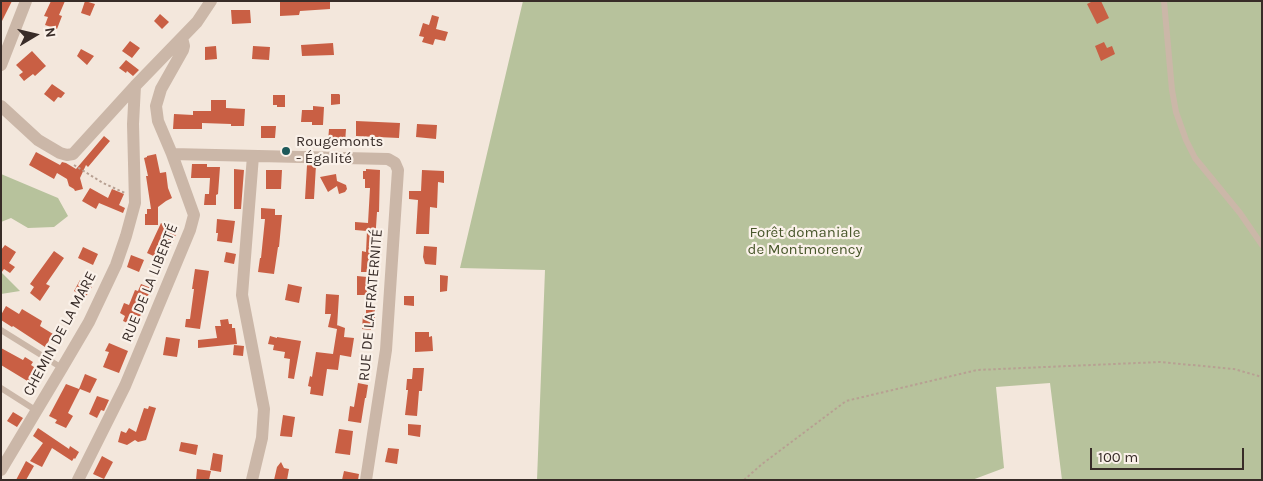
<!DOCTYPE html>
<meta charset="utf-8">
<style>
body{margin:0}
#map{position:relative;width:1263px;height:481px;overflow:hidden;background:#f3e7dc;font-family:Karla,sans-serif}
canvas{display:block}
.frame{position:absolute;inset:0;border:2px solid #382c28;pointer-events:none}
.north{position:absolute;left:10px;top:10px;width:50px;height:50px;-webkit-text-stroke:4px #faf1e9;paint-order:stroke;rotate:81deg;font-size:14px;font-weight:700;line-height:20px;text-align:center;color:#382c28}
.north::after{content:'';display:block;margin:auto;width:18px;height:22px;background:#382c28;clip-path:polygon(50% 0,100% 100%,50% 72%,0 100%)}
.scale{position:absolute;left:1090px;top:448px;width:154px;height:22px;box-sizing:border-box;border:2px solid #382c28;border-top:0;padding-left:6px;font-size:15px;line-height:18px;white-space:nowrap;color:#382c28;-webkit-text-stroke:4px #faf1e9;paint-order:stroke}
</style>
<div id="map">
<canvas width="1263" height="481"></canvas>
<div class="frame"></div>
<div class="north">N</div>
<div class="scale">100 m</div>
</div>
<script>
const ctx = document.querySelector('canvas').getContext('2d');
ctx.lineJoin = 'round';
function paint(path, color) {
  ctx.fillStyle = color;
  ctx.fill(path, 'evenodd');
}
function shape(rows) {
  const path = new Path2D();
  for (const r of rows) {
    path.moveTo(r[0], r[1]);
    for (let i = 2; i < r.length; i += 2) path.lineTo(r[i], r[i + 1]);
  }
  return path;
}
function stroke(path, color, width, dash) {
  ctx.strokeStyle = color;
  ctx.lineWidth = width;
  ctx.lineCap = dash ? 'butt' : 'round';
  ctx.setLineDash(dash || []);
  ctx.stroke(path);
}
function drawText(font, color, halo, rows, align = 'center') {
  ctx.font = font + ' Karla,sans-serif';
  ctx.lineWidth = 4.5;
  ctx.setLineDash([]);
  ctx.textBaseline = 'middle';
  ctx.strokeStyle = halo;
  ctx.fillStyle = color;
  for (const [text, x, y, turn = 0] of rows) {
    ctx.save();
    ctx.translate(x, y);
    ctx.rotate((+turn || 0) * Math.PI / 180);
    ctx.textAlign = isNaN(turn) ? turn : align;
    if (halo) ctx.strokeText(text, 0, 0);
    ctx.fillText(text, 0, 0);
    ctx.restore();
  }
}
const green = shape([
 [523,1,1262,1,1262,480,1062,480,1050,383,996,387,1004,468,972,480,537,480,545,270,460,268],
 [1,174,58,198,68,216,54,227,28,228,11,218,1,222],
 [1,272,20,291,1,294]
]);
const building = shape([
 [1,1,12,1,1,23],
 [51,1,65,1,59,15,62,16,57,29,45,25,48,17,44,16],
 [85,1,95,4,90,16,81,13],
 [287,1,330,1,330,9,300,11,299,15,280,16,280,2],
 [1093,1,1101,1,1109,18,1097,24,1087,4],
 [231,10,250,10,251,23,232,24],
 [160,14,169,22,162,29,154,21],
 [432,15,439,17,436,29,448,32,445,41,435,39,433,45,422,42,424,37,419,36,423,23,429,25],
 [130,41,140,48,132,58,122,51],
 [1104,42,1107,48,1112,46,1115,54,1101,61,1095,46],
 [333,43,334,55,302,56,301,45],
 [216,46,217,59,205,60,205,47],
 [253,46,270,47,269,60,252,59],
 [81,49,94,56,87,65,77,56],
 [32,51,46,66,35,76,33,74,24,81,19,75,23,72,16,65],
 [126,60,139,70,133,76,127,71,126,73,119,68],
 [52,84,65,93,61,98,58,97,54,102,44,94],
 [331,94,339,94,340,95,340,104,331,105],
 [273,95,285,95,285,107,277,107,277,105,273,105],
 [211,100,226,100,226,108,245,109,244,126,231,126,231,124,202,123,202,129,173,129,174,114,193,115,193,111,211,111],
 [313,106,324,107,323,125,312,125,312,122,301,122,302,110,313,110],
 [356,121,400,123,399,138,356,136],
 [417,124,437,125,436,139,416,137],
 [261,126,276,126,275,138,261,138],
 [329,129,346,129,345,143,328,142],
 [104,136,110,141,88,167,86,165,80,178,83,189,75,191,74,189,69,186,67,179,57,173,54,179,29,165,36,152,60,165,62,162,66,163,76,169],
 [156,154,160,173,166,172,168,188,172,198,166,201,158,207,158,225,145,225,145,214,147,214,147,209,151,209,146,176,148,176,144,158,147,157,147,156],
 [192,164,207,164,207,167,220,167,218,194,216,195,216,205,204,205,205,194,209,194,210,178,191,178],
 [307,165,316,165,314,199,305,199],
 [234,169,244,170,241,209,234,209],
 [366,169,380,170,379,212,377,212,373,272,361,272,362,251,366,252,367,231,355,230,355,222,368,223,370,188,365,188,365,179,363,179,363,171,366,171],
 [266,170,282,170,281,189,266,189],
 [422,170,444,171,444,183,438,182,437,208,430,207,429,234,416,234,418,200,409,199,409,191,421,191],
 [336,174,337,181,346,185,347,189,345,192,339,194,337,186,328,192,320,177],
 [90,188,108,198,112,189,124,194,119,205,125,208,123,213,99,203,96,209,82,201],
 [261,208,275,209,275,215,282,215,279,247,278,247,274,274,258,272,260,258,261,258,265,219,261,219],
 [217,219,235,221,232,243,217,241,218,233,216,233],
 [161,223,178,230,164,261,147,253],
 [5,245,16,252,9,263,15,267,10,273,4,269,1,273,1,250],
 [424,246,437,247,436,265,425,264,423,257],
 [83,247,98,254,93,265,78,258],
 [54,251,64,258,46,284,50,286,40,301,30,293,34,287,30,284],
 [226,252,236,254,234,264,224,262],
 [131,255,144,260,139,272,127,267],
 [195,269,209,271,200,329,185,327,186,319,190,319,194,289,192,289],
 [440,275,448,276,447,291,440,292],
 [357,276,367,277,367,295,357,295],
 [80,280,92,287,85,298,74,291],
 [141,284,151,288,136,327,123,321,125,316,120,313,124,303,129,305,135,290,138,291],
 [288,284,302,287,299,303,285,300],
 [326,294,339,295,337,327,337,325,345,328,344,337,354,338,351,357,340,355,338,370,327,369,323,396,310,394,311,387,308,386,310,376,312,377,316,352,333,354,337,329,328,327,331,314,325,314],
 [404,296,414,296,414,306,404,305],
 [6,306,19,314,22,309,42,321,40,326,53,334,45,347,13,326,12,327,1,320,1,315],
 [366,310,375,310,375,322,371,322,371,330,362,329,363,314,366,315],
 [228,319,229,324,232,324,232,328,235,328,237,344,198,348,198,340,217,338,215,326,221,326,220,320],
 [415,332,429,332,429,337,432,336,433,351,415,352],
 [270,336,277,338,277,337,301,341,294,379,288,378,290,359,284,358,285,352,273,350,274,345,268,344],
 [166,337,180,339,177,357,163,355],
 [109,343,128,351,119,373,103,367,109,352,105,351],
 [234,345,244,346,243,356,233,355],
 [1,348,23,360,25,357,33,362,31,365,37,369,29,382,1,365],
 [413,368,424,368,422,391,419,391,417,416,405,415,408,390,406,390,407,379,412,379],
 [85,374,97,379,90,393,80,389,68,413,73,416,66,428,55,423,57,420,49,416,66,384,79,389],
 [358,383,368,385,366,398,365,398,361,423,348,421,350,406,354,407],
 [97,396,109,400,104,411,101,410,97,418,89,414],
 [149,406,156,408,146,440,138,442,135,440,127,445,118,442,121,431,126,433,129,428,136,432,144,408,148,409],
 [13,412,23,418,17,427,7,421],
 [283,415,295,417,292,437,280,436],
 [408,424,421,425,420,437,408,435],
 [38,428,69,449,70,446,79,452,75,459,74,458,72,461,52,448,42,467,30,461,43,443,33,436],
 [339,429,353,431,350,455,335,453],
 [181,442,198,445,196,455,179,451],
 [388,448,399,449,397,464,385,462],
 [213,453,223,455,221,472,210,470],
 [102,456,113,462,104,479,93,474],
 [26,461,34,466,26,480,16,480],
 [281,462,284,468,289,469,287,480,274,480,277,467],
 [197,469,211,471,209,480,196,480],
 [344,471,359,474,358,480,342,480]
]);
const path = shape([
 [74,165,103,183,125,193],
 [744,480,762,464,846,401,977,370,1160,362,1234,369,1262,377]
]);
const lane = shape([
 [1164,1,1172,90,1176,112,1186,140,1195,158,1240,213,1262,245],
 [1,330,62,368],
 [1,388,37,411]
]);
const street = shape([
 [1,65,26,1],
 [1,106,38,140,60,153,67,155,73,154,135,86,197,22,211,1],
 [172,154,388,159,395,163,398,170,386,350,366,480],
 [1,470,62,368,89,322,116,265,126,236,135,203,133,124,135,86],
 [78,480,125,386,190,230,194,215,172,154,158,121,156,106,161,89,183,50,184,46,182,38],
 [252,480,262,438,264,409,242,295,253,156]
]);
const markers = [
 [286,151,5,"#1d595a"]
];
const poiNames = [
 ["Rougemonts",296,142],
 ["- Égalité",296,159]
];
const parkNames = [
 ["Forêt domaniale",805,233],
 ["de Montmorency",805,250]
];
const streetNames = [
 ["RUE DE LA LIBERTÉ",150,283,-68],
 ["RUE DE LA FRATERNITÉ",371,305,-85],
 ["CHEMIN DE LA MARE",60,334,-62]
];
paint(green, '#b7c29c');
paint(building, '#c95f44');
stroke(path, '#b7a092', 2, [2.5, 2.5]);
stroke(lane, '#cbb7a8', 6);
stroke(street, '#cbb7a8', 12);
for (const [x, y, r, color] of markers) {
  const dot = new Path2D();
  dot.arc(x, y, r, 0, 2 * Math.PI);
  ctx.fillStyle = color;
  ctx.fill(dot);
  stroke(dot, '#faf1e9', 2);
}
drawText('15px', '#382c28', '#faf1e9', poiNames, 'left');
drawText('15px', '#48572b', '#faf1e9', parkNames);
drawText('15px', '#382c28', '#faf1e9', streetNames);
</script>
